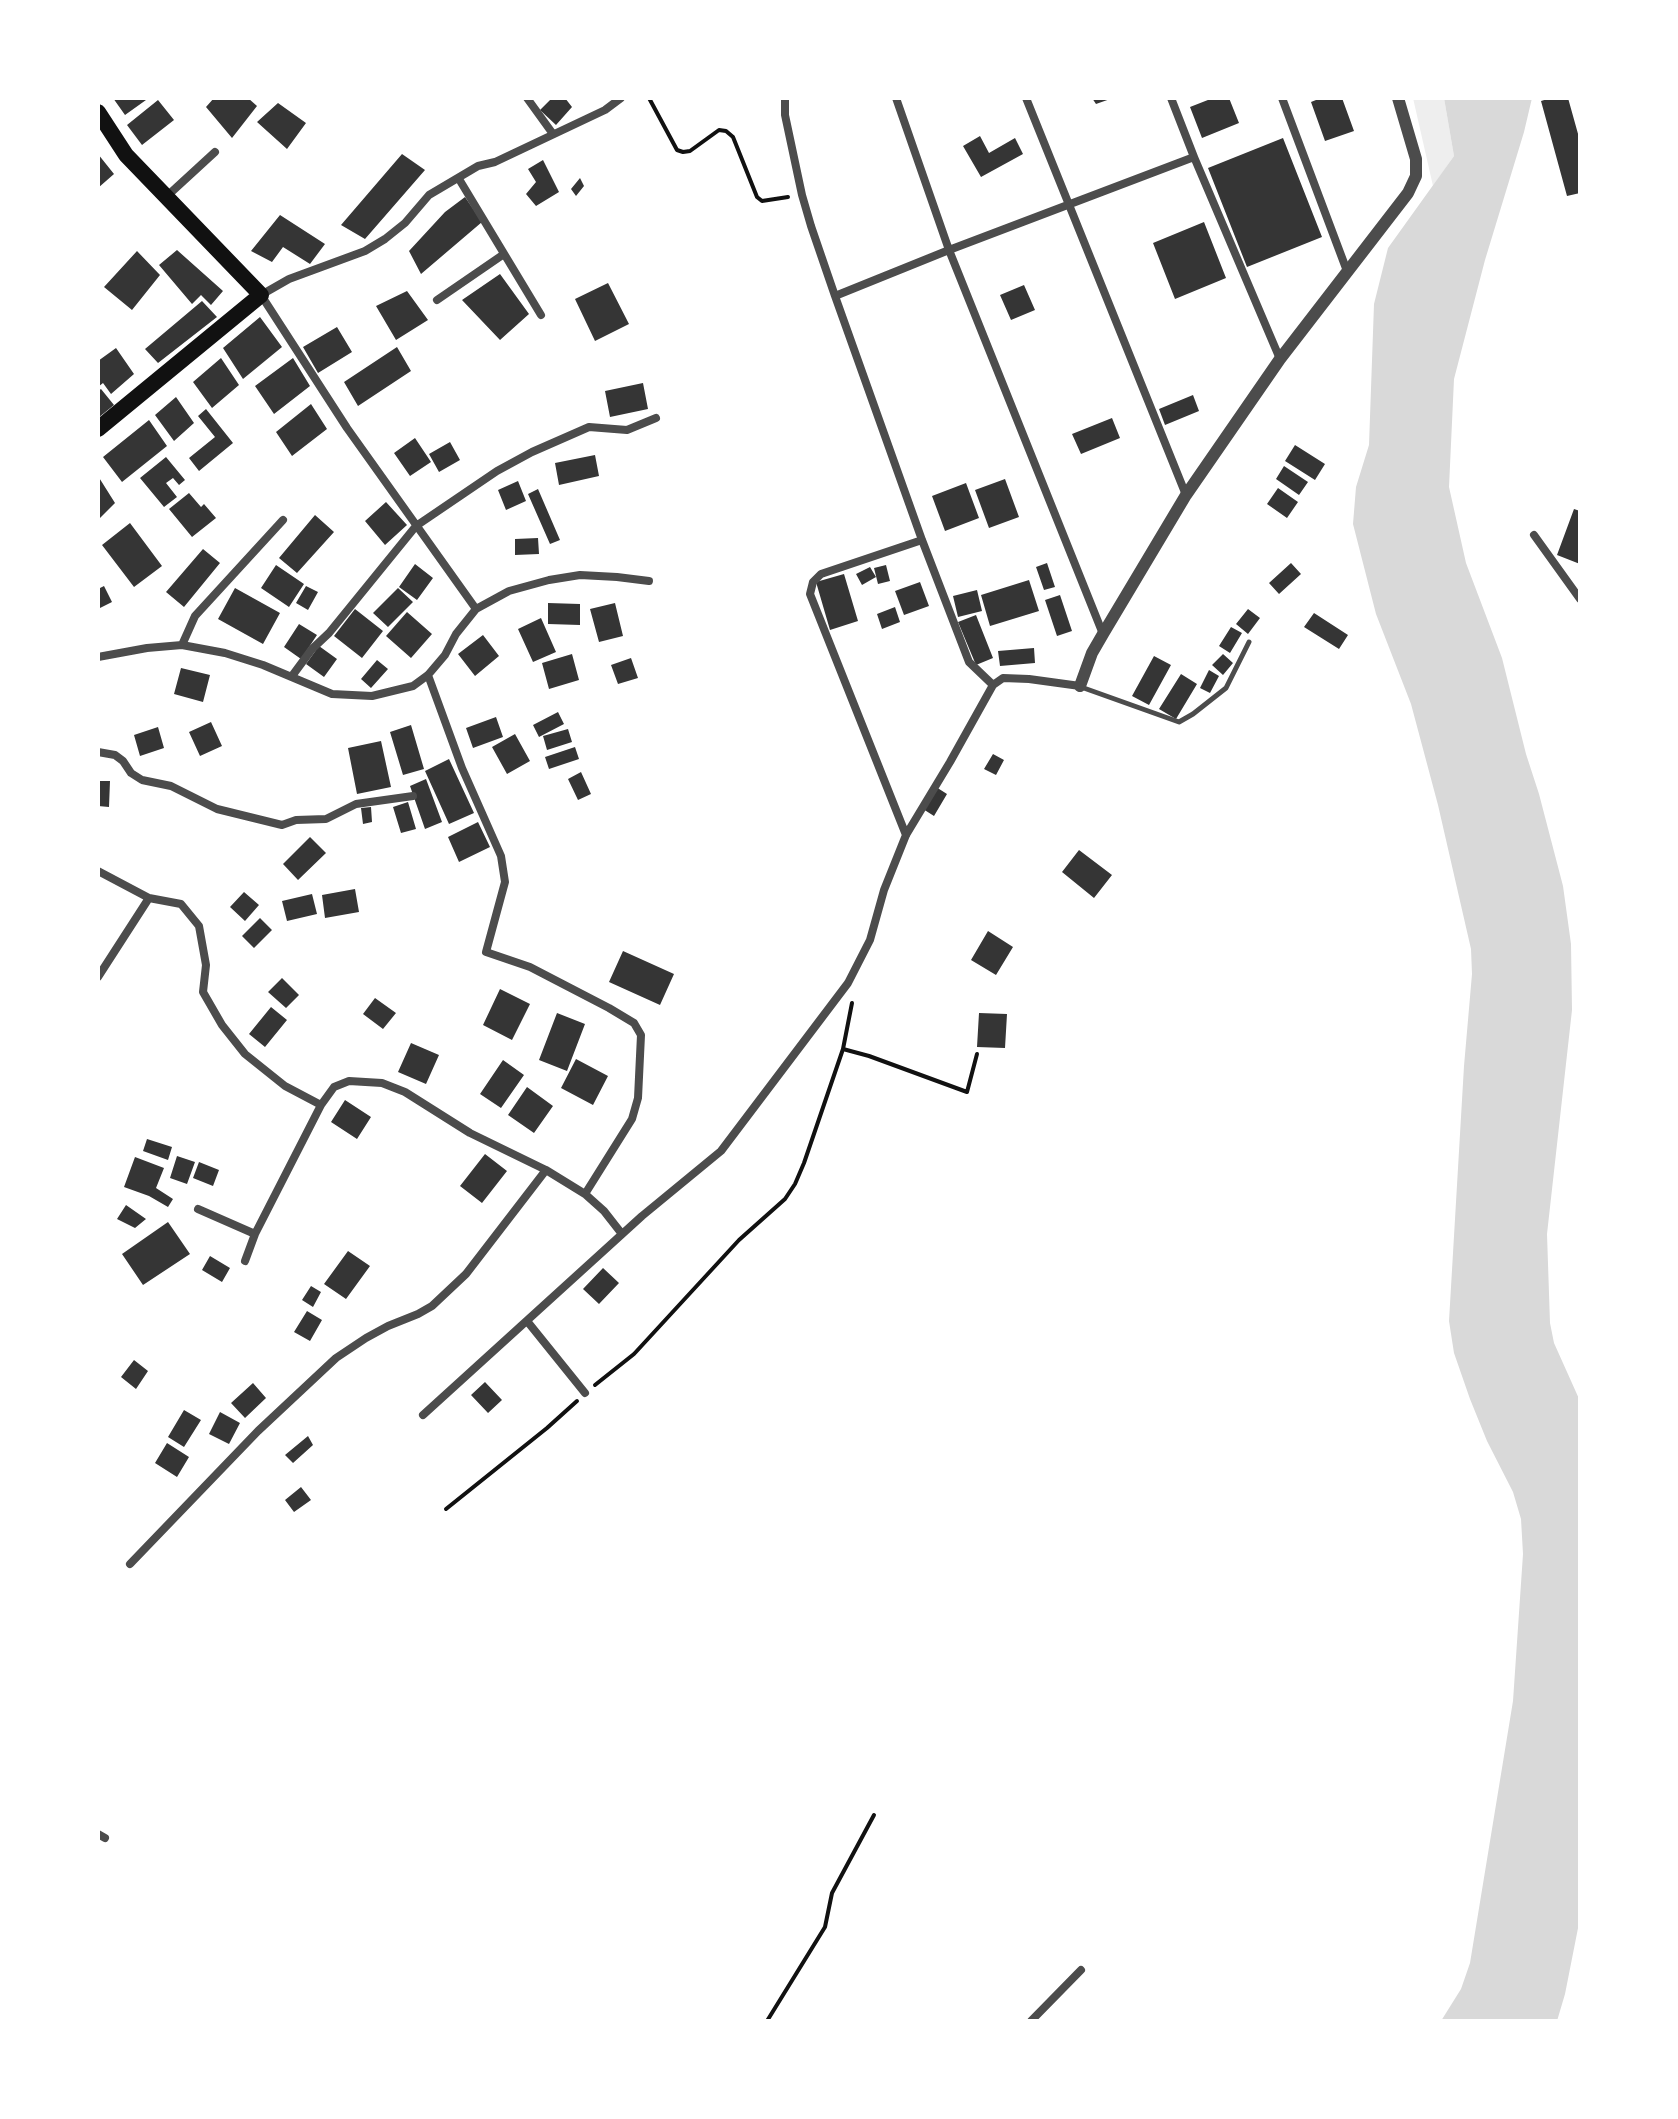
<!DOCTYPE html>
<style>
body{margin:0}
#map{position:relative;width:1678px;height:2119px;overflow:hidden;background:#fff;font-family:"Titillium Web",sans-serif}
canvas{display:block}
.frame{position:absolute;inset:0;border:100px solid #fff;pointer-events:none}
</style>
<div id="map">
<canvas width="1678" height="2119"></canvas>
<div class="frame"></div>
</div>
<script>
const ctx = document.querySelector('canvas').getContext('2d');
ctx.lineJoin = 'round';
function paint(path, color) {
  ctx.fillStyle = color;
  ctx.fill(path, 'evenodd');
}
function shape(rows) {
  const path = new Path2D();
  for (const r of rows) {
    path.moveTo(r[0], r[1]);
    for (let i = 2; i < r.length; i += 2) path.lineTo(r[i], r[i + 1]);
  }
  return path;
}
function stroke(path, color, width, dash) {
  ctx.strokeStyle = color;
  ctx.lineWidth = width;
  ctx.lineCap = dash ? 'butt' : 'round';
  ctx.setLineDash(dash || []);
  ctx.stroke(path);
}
const green = shape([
 [1413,98,1444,98,1454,156,1433,186]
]);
const water = shape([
 [1444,98,1532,98,1524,132,1485,260,1454,379,1449,487,1466,563,1502,658,1526,754,1539,794,1563,886,1571,944,1572,1010,1547,1234,1550,1323,1554,1343,1580,1401,1580,1918,1565,1994,1557,2021,1441,2021,1461,1989,1470,1963,1513,1701,1523,1554,1521,1519,1513,1492,1487,1441,1470,1399,1454,1353,1449,1321,1464,1066,1472,974,1471,949,1438,805,1411,704,1376,614,1353,524,1356,487,1369,445,1374,304,1388,248,1454,156]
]);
const building = shape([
 [113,98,145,98,146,100,125,115],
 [214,98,248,98,257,106,232,138,206,107],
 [552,98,565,98,572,107,556,125,540,110],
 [1092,98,1113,98,1096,104],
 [1213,98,1229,98,1239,123,1202,138,1190,107],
 [1321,98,1342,98,1354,131,1325,141,1311,102],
 [1551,98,1568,98,1580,141,1580,193,1567,196,1541,101],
 [158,100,174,120,142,145,127,125],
 [278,103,306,123,287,149,257,122],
 [980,136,989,153,1015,138,1023,154,981,177,963,146],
 [1283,138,1322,237,1247,267,1208,168],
 [98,154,114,174,98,188],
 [402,154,425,170,365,239,341,225],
 [543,160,559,192,536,206,526,194,536,182,528,169],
 [580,178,584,186,576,196,571,189],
 [465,197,482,222,421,274,409,251,445,212],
 [280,215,325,244,310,264,283,247,272,262,251,251],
 [1204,222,1226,278,1175,299,1153,243],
 [177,250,223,291,211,305,201,295,192,304,159,265],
 [137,251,160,275,132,310,104,287],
 [500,274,529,314,500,340,462,300],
 [608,283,629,324,595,341,575,299],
 [1024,285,1035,310,1011,320,1000,295],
 [407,291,428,320,396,340,376,306],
 [202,301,217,317,158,363,145,349],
 [260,317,282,347,243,379,223,348],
 [337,327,352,352,318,373,303,347],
 [397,347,411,371,358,406,344,382],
 [116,348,134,374,111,394,103,383,98,387,98,361],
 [221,358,239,385,212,408,193,382],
 [293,358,310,386,274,414,255,386],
 [643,383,648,409,610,417,605,391],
 [101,389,114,405,98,418,98,391],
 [1193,395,1199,411,1165,425,1159,409],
 [176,397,194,423,174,441,155,415],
 [311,404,327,429,292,456,276,432],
 [206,409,233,443,199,471,189,458,215,437,198,416],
 [1112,418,1120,438,1081,454,1072,434],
 [149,420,167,446,122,482,103,457],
 [415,438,431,462,410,476,394,453],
 [450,442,460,460,439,472,429,454],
 [1295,445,1325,464,1315,480,1285,461],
 [595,455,599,476,559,485,555,463],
 [166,457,185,480,179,485,173,478,166,483,177,497,164,507,140,478],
 [1284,466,1308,482,1299,495,1276,479],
 [98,476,115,503,98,520],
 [1005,479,1019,517,989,528,975,490],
 [518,481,526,501,506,510,498,490],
 [966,483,979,518,945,531,932,496],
 [1278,488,1298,502,1287,518,1267,504],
 [538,489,560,540,550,544,528,494],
 [189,493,201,507,204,504,216,518,192,537,169,509],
 [386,502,407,525,385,545,365,521],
 [1574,509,1580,511,1580,564,1557,555],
 [315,515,334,532,297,573,279,558],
 [130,523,162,566,134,587,102,545],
 [538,538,539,554,515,555,515,539],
 [203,549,220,563,184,607,166,592],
 [1047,563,1055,587,1044,590,1036,567],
 [1291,563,1301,574,1279,594,1269,583],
 [415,564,433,578,417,600,399,587],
 [276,565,304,584,289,607,261,588],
 [886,565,890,581,878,584,874,568],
 [870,567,876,577,862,585,856,574],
 [844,574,858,621,830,630,816,582],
 [1029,580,1039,611,990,626,981,595],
 [920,582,929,606,904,615,895,591],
 [104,586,112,602,98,609,98,589],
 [306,586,318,592,308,610,296,603],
 [235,588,280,613,263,644,218,619],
 [398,588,413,602,388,627,373,613],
 [977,590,982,611,958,617,953,596],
 [1060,595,1072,631,1057,636,1045,600],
 [548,603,580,604,580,625,548,624],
 [615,603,623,636,599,642,590,609],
 [895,607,900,622,882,629,877,614],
 [355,609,383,631,362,658,334,636],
 [1248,609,1260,618,1248,634,1236,624],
 [407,612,432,634,411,658,386,636],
 [1314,613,1348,635,1339,649,1304,627],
 [976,615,993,658,976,665,958,622],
 [541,618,556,652,533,662,518,629],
 [299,624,317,635,301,659,284,647],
 [1231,627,1242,633,1230,653,1219,646],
 [483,635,499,656,475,676,458,654],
 [319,646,337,659,324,677,306,664],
 [1034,648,1035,663,1000,666,998,651],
 [572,654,579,680,549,689,542,663],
 [1223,654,1233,663,1223,675,1212,665],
 [1154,656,1171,665,1149,705,1132,696],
 [631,658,638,678,618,684,611,665],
 [377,660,388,669,371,688,361,679],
 [181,668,210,675,203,702,174,694],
 [1209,670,1219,676,1210,693,1200,688],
 [1181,674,1197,684,1176,719,1159,709],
 [558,712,564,724,539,737,533,725],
 [496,717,503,737,473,748,466,728],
 [211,722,222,746,200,756,189,732],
 [411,725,424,769,403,775,390,732],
 [158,727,164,748,140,756,134,735],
 [568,729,572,742,547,750,543,736],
 [515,734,530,761,507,774,492,747],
 [381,741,391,787,357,794,348,748],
 [575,747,579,759,549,769,545,757],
 [993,754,1004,760,996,775,984,769],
 [449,759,474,813,449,824,425,771],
 [581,772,591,794,578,800,568,779],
 [426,779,442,822,425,829,410,786],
 [98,781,110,781,109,807,98,806],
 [936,787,947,794,934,816,923,809],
 [408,802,416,829,401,833,393,807],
 [371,807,372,822,363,824,361,808],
 [478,822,490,847,459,862,448,837],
 [310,837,326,853,298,880,283,864],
 [1079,850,1112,875,1094,898,1062,872],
 [355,889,359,912,325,918,322,895],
 [244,892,259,905,245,921,230,907],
 [312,894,317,914,287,921,282,901],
 [260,918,272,930,254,948,242,936],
 [988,931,1013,947,996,975,971,960],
 [623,951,674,974,660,1005,609,982],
 [282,978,299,995,286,1008,268,992],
 [500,989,530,1004,512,1040,483,1025],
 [375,998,396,1013,383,1029,363,1014],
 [271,1007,287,1020,265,1047,249,1034],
 [557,1013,585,1024,567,1071,539,1060],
 [979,1013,1007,1014,1005,1048,977,1047],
 [411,1043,439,1055,426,1084,398,1072],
 [576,1059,608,1076,593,1105,561,1088],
 [503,1060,524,1075,501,1108,480,1094],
 [527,1087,553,1106,534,1133,508,1115],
 [345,1100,371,1117,357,1139,331,1122],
 [147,1139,172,1147,168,1160,143,1151],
 [485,1154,507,1171,482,1203,460,1186],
 [177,1156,195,1162,187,1184,170,1178],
 [135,1157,164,1168,156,1188,173,1199,168,1207,149,1196,124,1187],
 [199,1162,219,1170,213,1186,193,1178],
 [126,1205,146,1219,135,1228,117,1219],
 [168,1222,190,1254,143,1285,122,1254],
 [348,1251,370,1266,346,1299,324,1284],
 [210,1256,230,1268,222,1282,202,1270],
 [603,1268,619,1283,599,1304,583,1289],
 [311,1286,321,1292,313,1307,302,1300],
 [307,1311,322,1320,310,1341,294,1332],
 [134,1360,148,1371,136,1389,121,1377],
 [485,1382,502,1400,488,1413,471,1395],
 [253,1383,266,1398,245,1418,231,1403],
 [184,1410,201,1420,184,1447,168,1437],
 [220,1412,240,1423,229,1444,209,1434],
 [308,1436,313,1445,293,1463,285,1455],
 [167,1443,189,1457,177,1477,155,1463],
 [301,1487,311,1500,294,1512,285,1500]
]);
const path = shape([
 [649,98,677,150,683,152,690,151,719,130,726,131,733,137,757,197,762,201,788,197],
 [852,1003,843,1049,869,1056,967,1092,977,1054],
 [595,1385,634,1354,739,1240,785,1199,795,1184,804,1163,843,1049],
 [446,1509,547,1428,577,1401],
 [767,2021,825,1927,832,1893,874,1815]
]);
const service = shape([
 [1081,687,1179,722,1193,714,1226,688,1249,642]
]);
const minor = shape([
 [527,98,553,134],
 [785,98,785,115,802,195,811,226,835,296],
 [896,98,949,250,1103,634],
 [1026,98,1186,495],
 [1171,98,1194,157,1280,359],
 [1282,98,1347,271],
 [459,179,541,315],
 [166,197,215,152],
 [437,300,504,254],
 [1534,535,1580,599],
 [476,609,347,428,261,295,289,279,365,251,385,239,405,223,429,195,478,166,495,162,605,110,621,98],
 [182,645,195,616,283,520],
 [98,657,147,648,182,645,225,653,263,665,332,694,372,696,413,686,428,675,445,655,456,634,476,609,509,591,549,580,580,575,617,577,649,581],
 [428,675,462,768,501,856,505,882,486,952,530,967,609,1008,634,1023,641,1035,638,1098,632,1119,585,1194],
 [292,676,312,649,329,633,416,526,497,471,532,452,589,427,627,430,656,418],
 [993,685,969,662,922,540,835,296,949,250,1194,157],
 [98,752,115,755,123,761,131,773,142,780,171,786,217,809,282,825,296,820,326,819,356,804,413,796],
 [906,835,810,594,813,582,821,574,922,540],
 [98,871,149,898,181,904,199,926,206,965,203,992,222,1025,245,1054,285,1086,321,1105,334,1087,349,1081,382,1083,405,1092,470,1133,546,1170,585,1194,604,1211,622,1234],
 [98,977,149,898],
 [198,1209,255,1234],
 [245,1261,255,1234,321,1105],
 [527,1321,585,1393],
 [423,1415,642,1216,721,1151,848,983,870,940,884,890,906,835,950,762,993,685,1003,678,1029,679,1080,686],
 [130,1564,258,1431,336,1358,366,1338,388,1326,418,1314,432,1306,466,1274,546,1170],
 [98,1834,105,1838],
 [1031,2021,1081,1970]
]);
const tertiary = shape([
 [1080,686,1092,653,1103,634,1186,495,1280,359,1408,193,1416,176,1416,159,1398,98]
]);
const primary = shape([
 [98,112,126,155,261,295,98,429]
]);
paint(green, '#eee');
paint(water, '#d9d9d9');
paint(building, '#353535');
stroke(path, '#111', 4);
stroke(service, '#4c4c4c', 5);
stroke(minor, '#4c4c4c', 8);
stroke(tertiary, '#4c4c4c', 12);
stroke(primary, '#111', 16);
</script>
